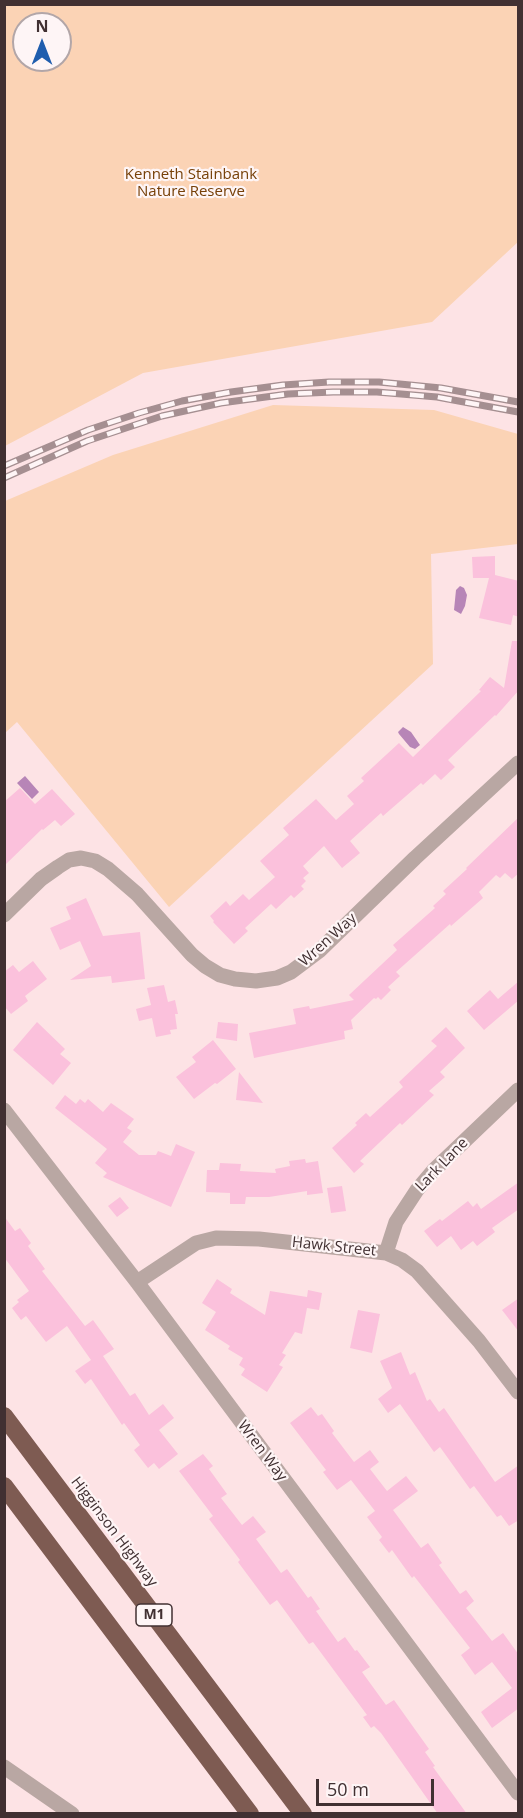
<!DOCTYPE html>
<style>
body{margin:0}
#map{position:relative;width:523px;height:1818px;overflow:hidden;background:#fde3e5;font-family:"Open Sans",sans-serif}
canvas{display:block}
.frame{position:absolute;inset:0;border:6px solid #413032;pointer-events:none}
.north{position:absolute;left:12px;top:12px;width:60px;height:60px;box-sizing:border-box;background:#fef5f6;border:2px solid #b2a6a8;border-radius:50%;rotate:0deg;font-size:16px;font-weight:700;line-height:24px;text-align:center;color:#413032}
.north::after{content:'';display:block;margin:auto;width:21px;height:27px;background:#1f5dae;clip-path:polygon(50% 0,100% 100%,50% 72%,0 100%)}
.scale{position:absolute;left:316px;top:1779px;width:118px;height:27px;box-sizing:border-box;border:3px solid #413032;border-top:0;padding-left:8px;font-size:18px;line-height:21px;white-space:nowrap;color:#413032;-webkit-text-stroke:4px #fef5f6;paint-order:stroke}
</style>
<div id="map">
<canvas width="523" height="1818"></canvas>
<div class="frame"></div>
<div class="north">N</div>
<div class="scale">50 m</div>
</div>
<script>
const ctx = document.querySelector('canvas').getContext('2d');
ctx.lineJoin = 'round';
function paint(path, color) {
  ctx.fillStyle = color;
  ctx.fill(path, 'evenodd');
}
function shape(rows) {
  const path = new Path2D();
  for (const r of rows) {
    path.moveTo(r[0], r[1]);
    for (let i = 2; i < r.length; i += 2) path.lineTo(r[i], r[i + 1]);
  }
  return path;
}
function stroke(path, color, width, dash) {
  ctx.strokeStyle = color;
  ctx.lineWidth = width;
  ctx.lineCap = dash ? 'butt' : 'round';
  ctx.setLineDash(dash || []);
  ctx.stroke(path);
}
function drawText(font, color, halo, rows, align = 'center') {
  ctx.font = font + ' "Open Sans",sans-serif';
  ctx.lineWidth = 4.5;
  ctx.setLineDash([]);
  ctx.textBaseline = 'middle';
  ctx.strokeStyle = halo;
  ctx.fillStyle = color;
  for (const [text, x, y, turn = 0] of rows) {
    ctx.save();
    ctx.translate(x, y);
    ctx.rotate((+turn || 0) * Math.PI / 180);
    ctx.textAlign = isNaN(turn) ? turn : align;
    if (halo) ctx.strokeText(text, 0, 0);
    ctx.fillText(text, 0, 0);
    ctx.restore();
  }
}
const green = shape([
 [5,4,518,5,518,242,432,322,143,373,5,446],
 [24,24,60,24,60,60,24,60],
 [273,405,434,410,518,434,518,544,431,554,433,664,169,907,17,722,5,733,5,501,113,455]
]);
const water = shape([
 [460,586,464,588,467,595,465,606,461,614,454,610,456,590],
 [403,727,411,732,420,745,415,749,410,747,399,734,398,732],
 [25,776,39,792,32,799,17,783]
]);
const building = shape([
 [495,556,495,575,519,581,519,617,513,615,511,625,479,618,489,578,473,578,472,557],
 [512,641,519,641,519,690,496,716,495,715,448,760,455,767,441,780,435,774,423,785,421,783,383,816,381,813,350,841,360,853,342,868,324,846,303,866,309,873,303,878,306,881,301,886,304,889,294,898,291,895,276,909,271,904,245,928,248,931,234,944,213,922,214,921,210,916,226,901,230,906,243,894,249,900,275,877,260,861,289,835,283,828,316,799,336,820,354,804,347,796,364,781,361,778,399,743,413,757,481,691,479,690,490,677,504,688],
 [20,788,35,804,52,789,75,814,61,826,55,820,43,830,42,829,4,866,4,802],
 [519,817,519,873,512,879,505,873,500,878,496,875,479,892,483,898,451,926,450,924,396,972,400,976,388,987,391,990,381,1000,378,997,376,999,374,998,351,1020,353,1029,344,1031,345,1039,254,1058,249,1033,296,1024,293,1009,309,1006,310,1009,354,1000,349,995,397,950,393,945,435,908,433,906,446,894,443,891,467,869,466,868],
 [86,898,103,936,140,932,145,979,112,983,111,976,70,980,91,966,80,941,60,950,50,928,71,919,66,907],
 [33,961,47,979,25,996,28,1001,11,1014,4,1006,4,972,13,965,19,972],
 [519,981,519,1000,484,1030,467,1011,490,990,498,999],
 [164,985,168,1002,175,1000,178,1014,175,1014,177,1029,170,1030,171,1034,156,1037,152,1018,139,1021,136,1009,151,1005,147,988],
 [37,1022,65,1049,60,1054,71,1063,53,1085,13,1050],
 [218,1022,238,1024,237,1041,216,1038],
 [446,1027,465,1048,440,1072,445,1077,429,1091,434,1095,402,1125,400,1123,360,1161,364,1164,354,1173,332,1148,357,1125,355,1123,366,1113,370,1117,403,1087,399,1082,437,1046,431,1041],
 [213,1040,236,1069,217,1084,215,1083,194,1099,176,1077,196,1062,192,1057],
 [239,1072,263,1103,236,1100],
 [65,1095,76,1104,80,1099,85,1103,88,1099,103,1112,111,1103,134,1119,127,1128,132,1131,123,1142,139,1155,156,1155,158,1151,171,1156,176,1144,195,1152,171,1207,103,1177,107,1173,95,1163,107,1149,55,1108],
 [305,1159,306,1163,318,1161,323,1193,307,1195,307,1191,269,1197,246,1197,245,1204,230,1204,230,1193,206,1192,207,1170,219,1170,220,1163,241,1164,240,1171,276,1173,275,1169,290,1166,289,1161],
 [519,1182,519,1209,492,1228,495,1232,477,1246,473,1241,461,1250,451,1236,437,1247,424,1231,440,1219,442,1221,468,1201,473,1207,477,1203,481,1209],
 [342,1186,346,1211,331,1213,327,1188],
 [120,1197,129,1208,117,1217,108,1206],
 [4,1216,15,1231,20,1228,31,1243,28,1246,45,1269,42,1271,85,1326,93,1320,114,1349,103,1356,130,1396,135,1393,149,1415,163,1404,174,1418,159,1430,178,1454,159,1469,154,1463,148,1468,134,1450,140,1445,124,1423,122,1425,91,1379,85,1384,75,1371,91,1360,67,1326,46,1342,26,1316,21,1320,12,1308,19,1302,17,1300,29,1291,4,1257],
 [217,1279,232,1289,230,1293,265,1315,270,1291,307,1297,308,1290,322,1293,319,1310,307,1308,302,1334,295,1332,282,1353,286,1355,279,1365,283,1367,267,1392,241,1375,245,1369,239,1365,243,1358,228,1349,230,1346,205,1330,216,1312,202,1303],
 [519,1298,519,1332,502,1310],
 [358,1310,380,1314,372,1353,350,1348],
 [401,1352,410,1375,415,1372,427,1401,430,1399,439,1412,444,1408,495,1482,519,1465,519,1520,509,1526,501,1515,497,1517,474,1486,470,1489,440,1447,434,1452,400,1404,388,1413,378,1399,392,1388,380,1361],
 [311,1407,318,1416,322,1414,334,1431,332,1433,354,1462,370,1450,379,1462,370,1469,387,1491,406,1476,418,1491,393,1510,421,1548,428,1543,442,1563,439,1565,460,1594,466,1590,474,1601,466,1608,492,1641,503,1633,519,1655,519,1708,492,1728,481,1712,512,1688,492,1662,475,1675,461,1655,470,1648,414,1576,412,1578,392,1550,389,1553,379,1540,382,1537,367,1517,375,1511,351,1480,337,1490,323,1472,326,1470,290,1423],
 [203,1454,213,1466,209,1469,227,1494,221,1498,242,1525,253,1516,266,1532,256,1539,281,1573,287,1569,308,1598,311,1596,320,1609,316,1611,338,1642,345,1637,355,1651,357,1650,370,1667,362,1672,386,1705,394,1700,429,1749,425,1752,435,1766,433,1767,467,1814,438,1814,381,1733,374,1726,371,1728,363,1717,367,1715,313,1642,309,1644,277,1600,270,1605,238,1562,240,1560,209,1519,213,1516,179,1471]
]);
const minor = shape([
 [4,915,41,879,58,867,69,860,81,858,95,861,108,869,137,894,192,955,205,966,220,975,235,979,256,981,277,978,291,972,319,951,415,858,518,763],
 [4,1110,137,1282,518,1793],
 [386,1253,396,1222,417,1190,433,1171,518,1090],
 [137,1282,196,1243,216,1238,259,1239,386,1253,402,1260,417,1271,479,1341,518,1392],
 [4,1767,72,1814]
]);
const highway = shape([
 [4,1416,303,1814],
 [4,1486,250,1814]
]);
const rail = shape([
 [4,466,88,430,139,413,182,401,231,392,283,385,329,382,379,382,441,388,518,402],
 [4,478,87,441,162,416,221,403,288,394,333,392,377,392,437,397,518,412]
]);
const shields = [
 [154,1615,36]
];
const shieldNames = [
 ["M1",154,1615]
];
const parkNames = [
 ["Kenneth Stainbank",191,175],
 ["Nature Reserve",191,192]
];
const streetNames = [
 ["Wren Way",328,940,-42],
 ["Lark Lane",442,1165,-46],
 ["Hawk Street",334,1247,6],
 ["Wren Way",262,1451,53],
 ["Higginson Highway",114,1532,53]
];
paint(green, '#fbd3b5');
paint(water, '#b785b7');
paint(building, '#fbc1dc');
stroke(minor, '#b9a7a3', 15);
stroke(highway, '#7e5b52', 18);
stroke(rail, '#a58f91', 7);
stroke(rail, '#fef5f6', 4.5, [14]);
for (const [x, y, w] of shields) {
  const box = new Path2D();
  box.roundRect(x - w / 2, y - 11, w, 22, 4.5);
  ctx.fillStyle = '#fef5f6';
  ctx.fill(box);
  stroke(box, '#413032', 1.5);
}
drawText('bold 14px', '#413032', null, shieldNames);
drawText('15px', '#774008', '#fef5f6', parkNames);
drawText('15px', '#413032', '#fef5f6', streetNames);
</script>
